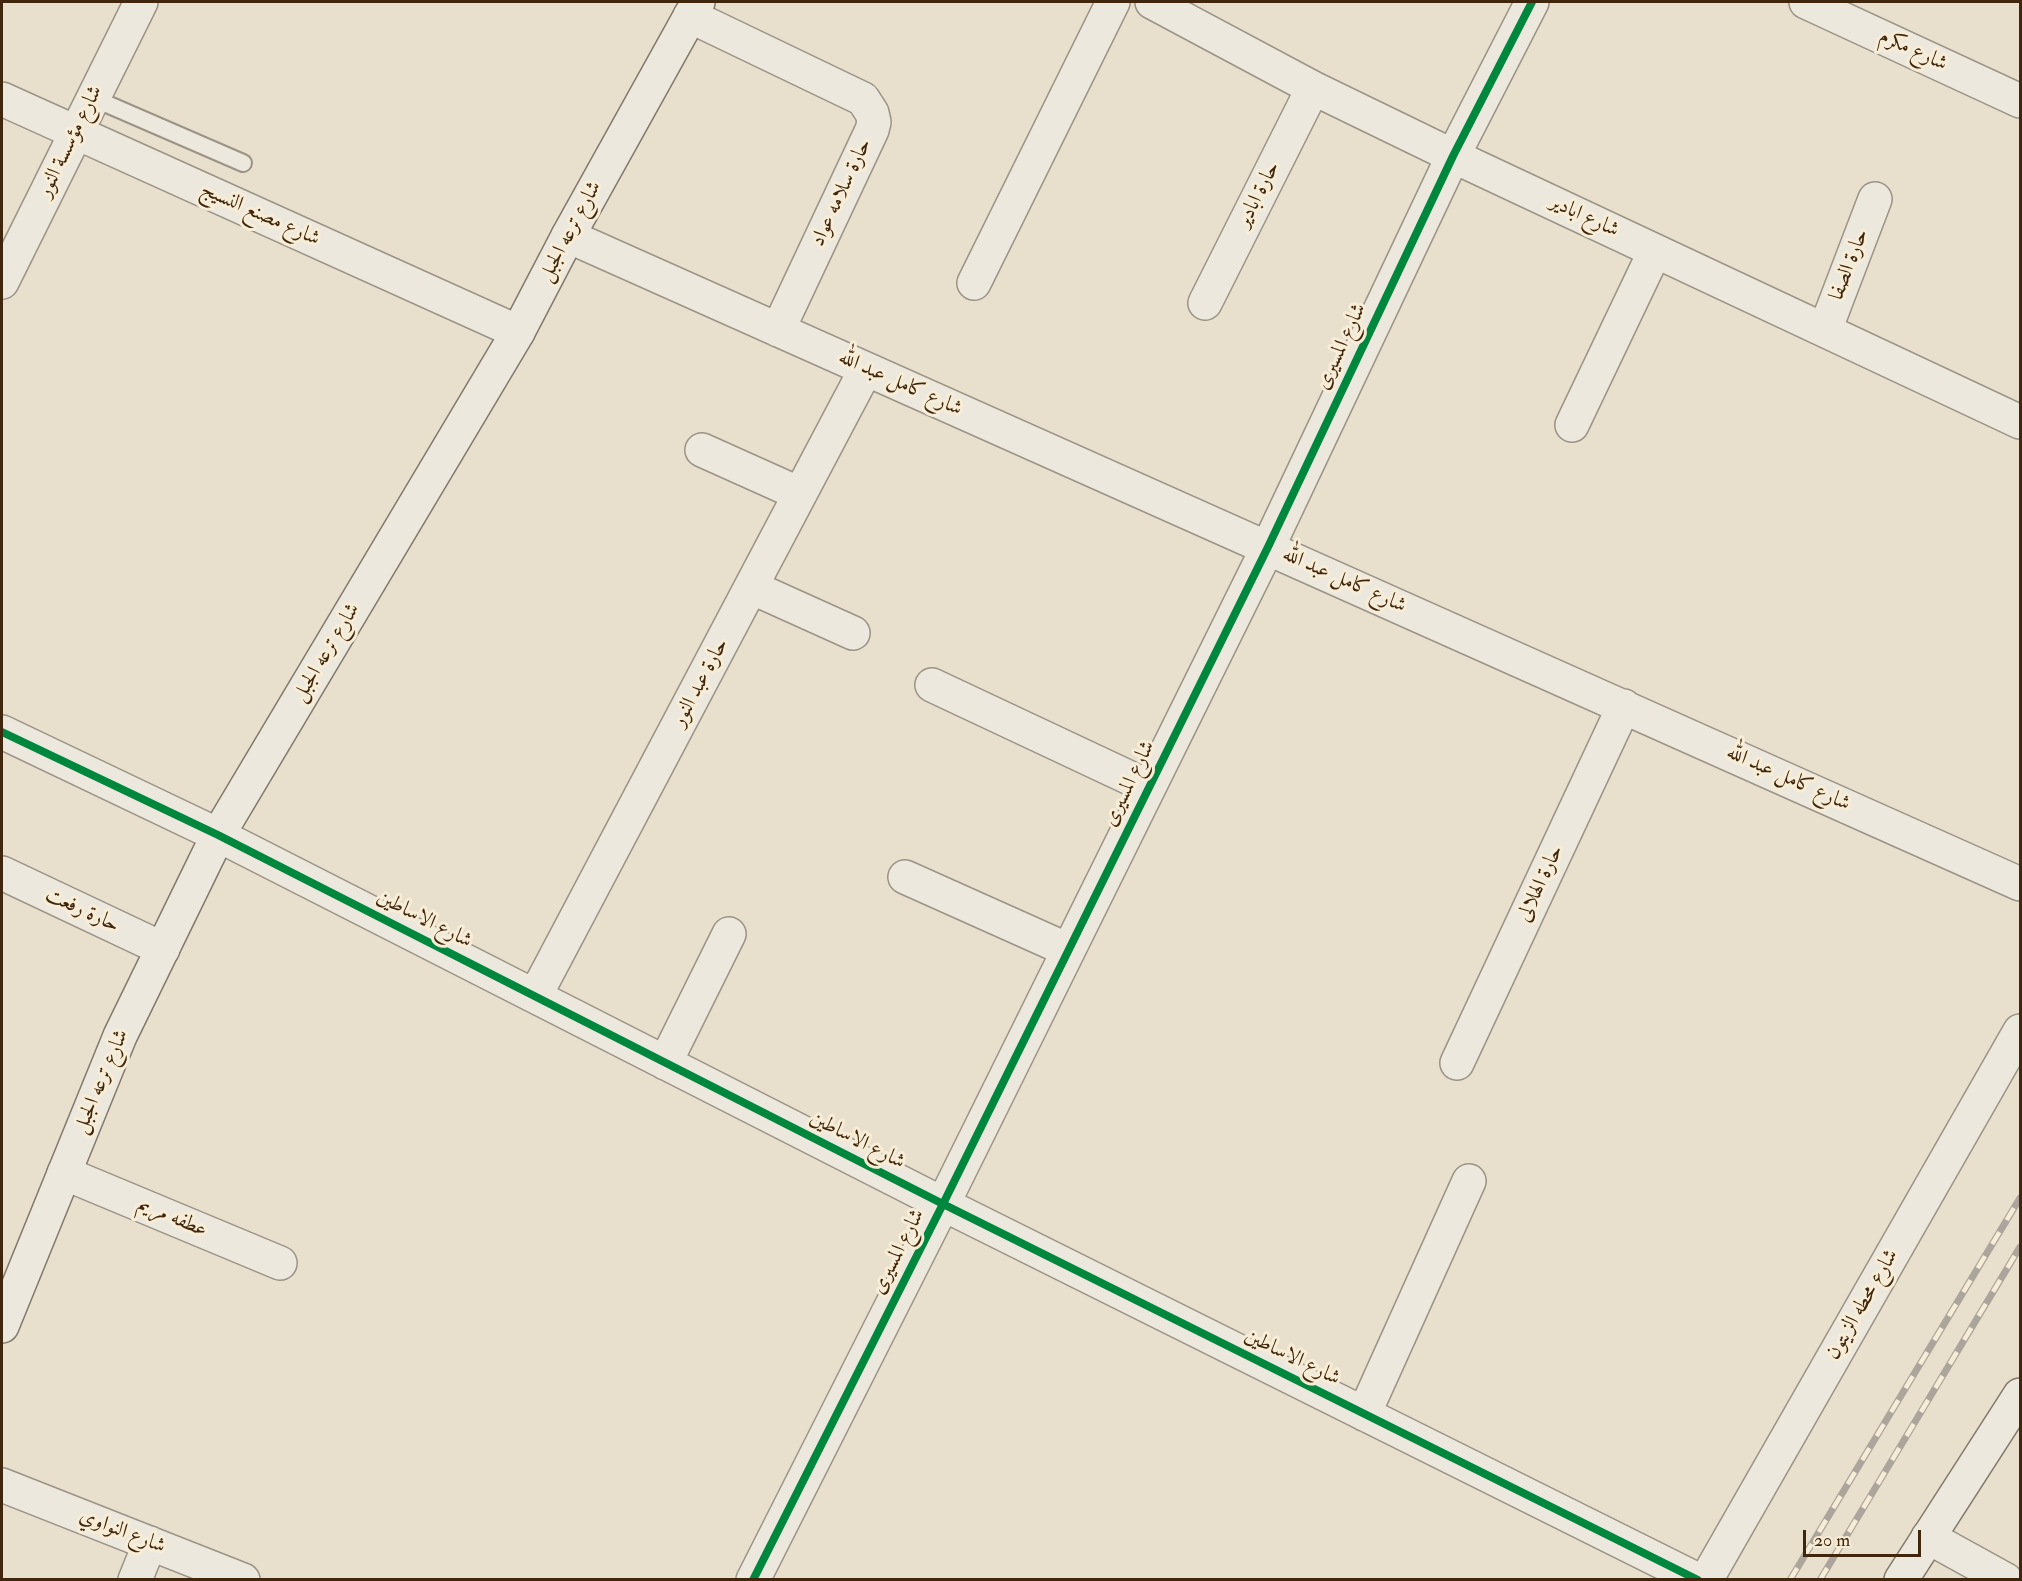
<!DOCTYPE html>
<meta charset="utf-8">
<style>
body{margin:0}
#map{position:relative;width:2022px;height:1581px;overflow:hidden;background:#e8dfcd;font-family:"IM FELL Double Pica",serif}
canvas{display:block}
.frame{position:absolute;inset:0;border:3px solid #40260d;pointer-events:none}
.scale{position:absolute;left:1803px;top:1530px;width:118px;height:27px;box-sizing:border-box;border:3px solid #40260d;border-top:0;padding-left:8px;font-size:18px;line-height:21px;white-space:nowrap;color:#40260d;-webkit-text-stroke:4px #f7edd7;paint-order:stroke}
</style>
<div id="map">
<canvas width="2022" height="1581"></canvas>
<div class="frame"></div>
<div class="scale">20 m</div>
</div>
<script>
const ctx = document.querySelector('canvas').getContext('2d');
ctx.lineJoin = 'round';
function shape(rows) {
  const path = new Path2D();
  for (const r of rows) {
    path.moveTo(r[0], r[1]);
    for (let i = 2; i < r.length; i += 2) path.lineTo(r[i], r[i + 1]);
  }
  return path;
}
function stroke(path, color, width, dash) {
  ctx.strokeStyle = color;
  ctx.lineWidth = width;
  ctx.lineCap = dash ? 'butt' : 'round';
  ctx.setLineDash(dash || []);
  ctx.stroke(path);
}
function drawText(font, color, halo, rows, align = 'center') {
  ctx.font = font + ' "IM FELL Double Pica",Amiri,serif';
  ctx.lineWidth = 6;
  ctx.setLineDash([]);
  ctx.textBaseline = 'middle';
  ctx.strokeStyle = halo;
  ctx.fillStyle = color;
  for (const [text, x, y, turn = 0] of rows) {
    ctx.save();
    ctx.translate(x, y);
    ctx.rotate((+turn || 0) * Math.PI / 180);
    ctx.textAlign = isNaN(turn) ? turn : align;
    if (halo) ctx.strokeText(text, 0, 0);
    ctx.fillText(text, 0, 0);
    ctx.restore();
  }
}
const lane = shape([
 [93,98,243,163]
]);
const street = shape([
 [1152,2,1313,88,1453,156,2020,422],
 [1806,2,2020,101],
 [690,16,863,99,872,113,874,122,872,130,778,330],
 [2,99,518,332],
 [568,236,2020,884],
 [2,282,141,2],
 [974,283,1113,2],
 [1205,303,1313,88],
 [1825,330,1875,199],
 [1572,425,1655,251],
 [702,450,800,494],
 [751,587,853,633],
 [932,685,1149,787],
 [2,732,218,835,943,1204,1698,1580],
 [2,873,163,949],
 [905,877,1068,950],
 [535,996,866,369],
 [665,1063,729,934],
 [1457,1063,1624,706],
 [64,1173,280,1263],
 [1364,1414,1469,1181],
 [2,1485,243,1580],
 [1928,1537,2006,1580],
 [135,1580,150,1543],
 [753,1580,943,1204,1268,547,1453,156,1532,2],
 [1706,1580,2020,1031]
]);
const secondary = shape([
 [2,1326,120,1036,218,835,518,332,568,236,698,2],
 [1901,1580,2020,1395]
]);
const rail = shape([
 [1790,1580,2020,1198],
 [1820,1580,2020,1247]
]);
const cycleway = shape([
 [2,732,218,835,943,1204,1698,1580],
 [753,1580,943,1204,1268,547,1453,156,1532,2]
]);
const streetNames = [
 ["شارع مكرم",1913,51,25],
 ["شارع مؤسسة النور",71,142,-64],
 ["حارة سلامه عواد",842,193,-65],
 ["حارة ابادير",1259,195,-63],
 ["شارع مصنع النسيج",260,215,24],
 ["شارع ابادير",1584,217,25],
 ["شارع ترعه الجبل",571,232,-62],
 ["حارة الصفا",1850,265,-69],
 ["شارع المسيرى",1342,347,-65],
 ["شارع كامل عبد الله",900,384,24],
 ["شارع كامل عبد الله",1344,581,24],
 ["شارع ترعه الجبل",327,653,-59],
 ["حارة عبد النور",701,683,-62],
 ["شارع كامل عبد الله",1788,779,24],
 ["شارع المسيرى",1130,784,-64],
 ["حارة الهلالى",1541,884,-65],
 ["حارة رفعت",82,911,25],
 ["شارع الاساطين",424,920,27],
 ["شارع ترعه الجبل",102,1082,-67],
 ["شارع الاساطين",857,1141,27],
 ["عطفه مريم",172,1218,23],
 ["شارع المسيرى",899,1252,-63],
 ["شارع محطه الزيتون",1863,1305,-60],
 ["شارع الاساطين",1292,1358,26],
 ["شارع النواوي",122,1532,21]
];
stroke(lane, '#9b9386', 20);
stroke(street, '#9b9386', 36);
stroke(secondary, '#82796d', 36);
stroke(lane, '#ece8de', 16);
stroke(street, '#ece8de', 33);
stroke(secondary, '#ece8de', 33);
stroke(rail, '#aca59c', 7);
stroke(rail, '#f7edd7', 4.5, [14]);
stroke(cycleway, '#00873e', 8);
drawText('21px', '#40260d', '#f7edd7', streetNames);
</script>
